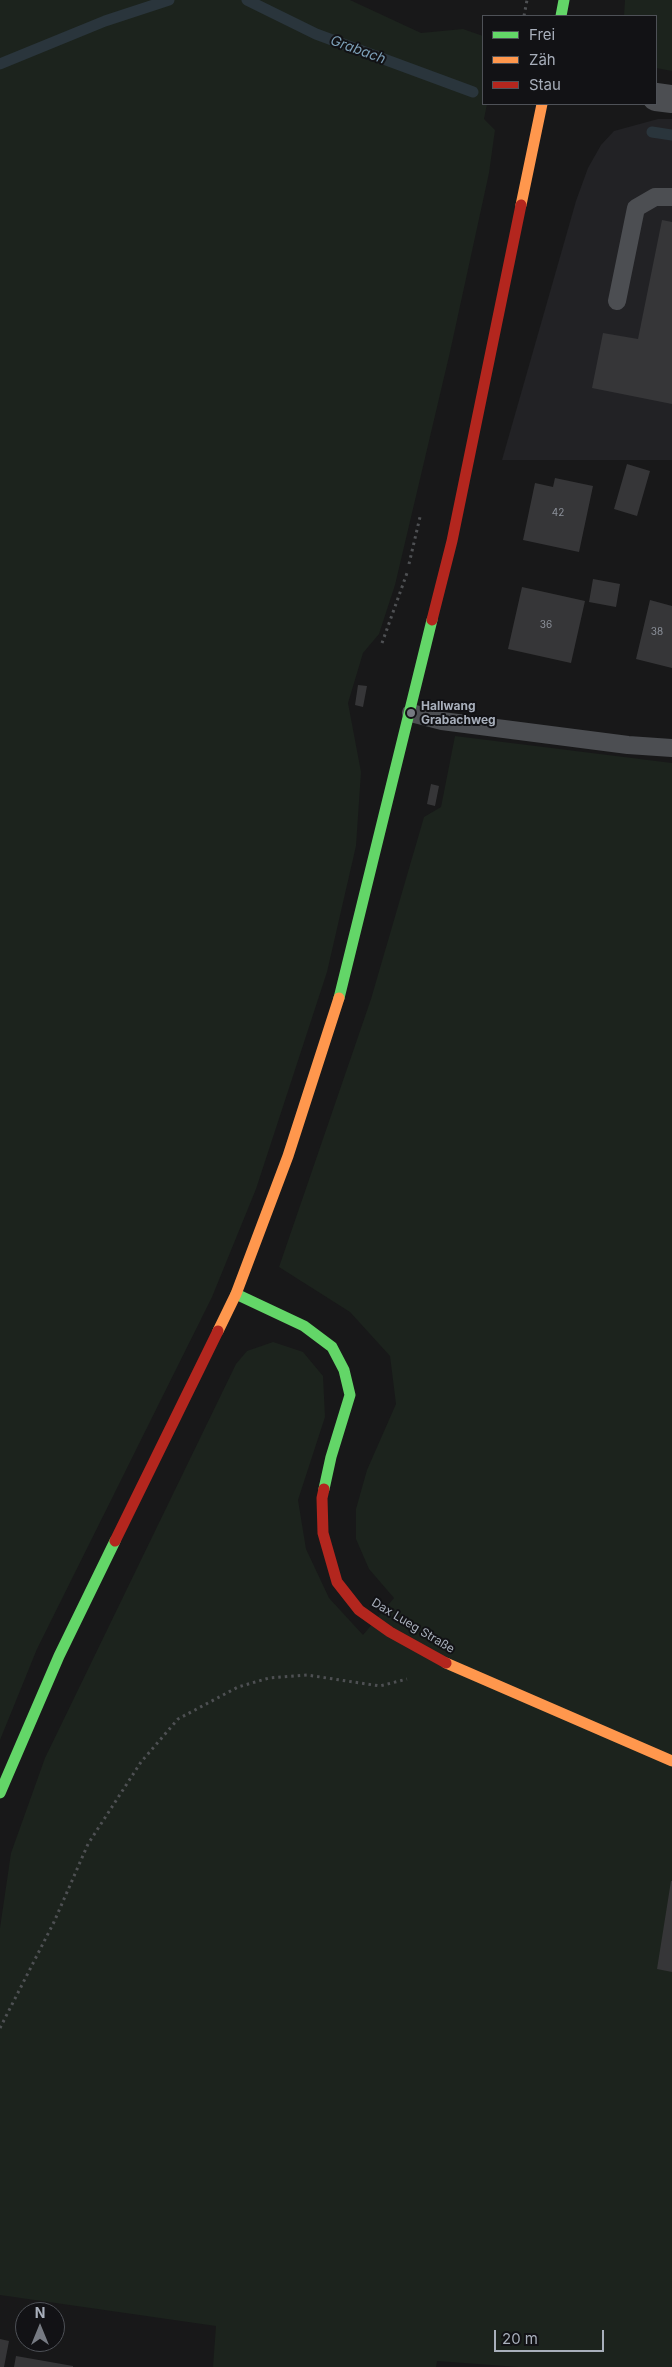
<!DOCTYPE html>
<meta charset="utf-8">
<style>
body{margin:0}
#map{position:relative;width:672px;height:2367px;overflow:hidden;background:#181819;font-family:Inter,sans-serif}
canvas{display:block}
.legend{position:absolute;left:482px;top:15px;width:175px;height:90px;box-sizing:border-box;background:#121215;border:1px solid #4e5157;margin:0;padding:6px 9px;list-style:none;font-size:15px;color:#a8afbb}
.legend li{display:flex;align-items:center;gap:10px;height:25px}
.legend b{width:25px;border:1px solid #4e5157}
.north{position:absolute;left:15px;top:2302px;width:50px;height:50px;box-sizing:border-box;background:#121215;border:1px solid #4e5157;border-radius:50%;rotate:0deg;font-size:14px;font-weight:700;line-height:20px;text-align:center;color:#a8afbb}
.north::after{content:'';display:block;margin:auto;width:18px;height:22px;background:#767a82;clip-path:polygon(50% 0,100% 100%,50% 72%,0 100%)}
.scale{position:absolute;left:494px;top:2330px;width:110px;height:22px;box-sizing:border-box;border:2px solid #a8afbb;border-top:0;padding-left:6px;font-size:15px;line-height:18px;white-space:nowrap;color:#a8afbb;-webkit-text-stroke:4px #121215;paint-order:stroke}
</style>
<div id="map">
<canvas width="672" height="2367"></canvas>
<ul class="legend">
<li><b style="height:6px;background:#63d668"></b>Frei</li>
<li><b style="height:6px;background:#ff974d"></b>Zäh</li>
<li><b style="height:6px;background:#b3261e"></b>Stau</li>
</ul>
<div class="north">N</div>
<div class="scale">20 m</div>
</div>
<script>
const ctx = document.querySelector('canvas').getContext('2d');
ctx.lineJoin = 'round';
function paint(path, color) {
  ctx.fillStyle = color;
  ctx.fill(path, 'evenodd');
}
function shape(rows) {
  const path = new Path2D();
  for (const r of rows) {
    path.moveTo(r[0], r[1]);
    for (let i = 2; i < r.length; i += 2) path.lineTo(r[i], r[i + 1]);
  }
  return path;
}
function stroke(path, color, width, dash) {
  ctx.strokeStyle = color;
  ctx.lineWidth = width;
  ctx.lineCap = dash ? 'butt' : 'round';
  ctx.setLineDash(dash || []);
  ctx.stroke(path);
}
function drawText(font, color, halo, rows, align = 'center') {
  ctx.font = font + ' Inter,sans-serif';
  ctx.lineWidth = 4;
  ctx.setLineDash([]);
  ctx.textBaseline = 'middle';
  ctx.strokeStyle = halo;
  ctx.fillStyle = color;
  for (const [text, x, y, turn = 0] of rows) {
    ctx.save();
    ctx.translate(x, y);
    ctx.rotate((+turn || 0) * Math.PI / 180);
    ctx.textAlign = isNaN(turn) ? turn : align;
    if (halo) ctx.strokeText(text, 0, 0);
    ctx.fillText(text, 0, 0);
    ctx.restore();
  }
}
const built = shape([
 [658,119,672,119,672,460,502,460,576,201,588,168,601,145,614,131]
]);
const green = shape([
 [0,0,350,0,421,33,463,29,483,36,483,104,487,104,484,119,495,130,489,173,450,352,395,585,379,634,363,653,348,703,361,772,356,846,327,972,256,1189,212,1297,37,1649,0,1740],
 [625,0,672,0,672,71,656,68,656,16,624,16],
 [455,736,672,763,672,2367,518,2367,437,2361,436,2367,213,2367,216,2326,0,2295,0,1928,11,1853,45,1758,236,1364,247,1351,273,1342,303,1352,323,1376,325,1417,298,1500,306,1549,329,1598,363,1635,394,1598,369,1569,356,1539,356,1509,367,1470,396,1404,390,1356,350,1312,279,1267,371,999,424,817,441,807]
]);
const stream = shape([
 [247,0,316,34,473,92],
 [0,64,105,21,169,0],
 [652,132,672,135]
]);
const building = shape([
 [662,220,672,222,672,404,592,388,603,333,638,339],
 [627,464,650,471,637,516,614,509],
 [555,478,593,486,579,552,523,540,535,483,553,487],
 [593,579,620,584,616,607,589,602],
 [522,587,585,601,571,663,508,649],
 [650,600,672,606,672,668,636,659],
 [358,685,367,686,363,707,355,705],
 [431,784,439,786,435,806,427,804],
 [671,1881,672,1881,672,1972,657,1969],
 [0,2339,9,2341,4,2367,0,2367],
 [16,2356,73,2366,73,2367,14,2367]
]);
const path = shape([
 [524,16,527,0],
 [409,564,420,517],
 [382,643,407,573],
 [0,2028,54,1922,88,1844,141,1762,178,1719,238,1687,269,1678,307,1675,380,1686,407,1679]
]);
const lane = shape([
 [617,301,636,208,655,197,672,197],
 [411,713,442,721,628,745,672,748]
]);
const street = shape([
 [656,97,672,99]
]);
const fast = shape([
 [561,16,564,0],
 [339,998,432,620],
 [236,1294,304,1326,332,1347,344,1370,350,1395,331,1457,324,1489],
 [0,1793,59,1656,115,1541]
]);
const slow = shape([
 [521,205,542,104],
 [218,1331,236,1294,288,1156,339,998],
 [446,1663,672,1761]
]);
const jam = shape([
 [432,620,452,541,521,205],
 [324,1489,322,1498,323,1533,337,1582,359,1610,390,1632,446,1663],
 [115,1541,218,1331]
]);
const markers = [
 [411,713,5,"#767a82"]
];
const numberNames = [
 ["42",558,513],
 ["36",546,625],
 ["38",657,632]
];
const poiNames = [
 ["Hallwang",421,706],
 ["Grabachweg",421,720]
];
const streetNames = [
 ["Dax Lueg Straße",413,1626,31]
];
const waterNames = [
 ["Grabach",358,50,20]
];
paint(built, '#222225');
paint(green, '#1c231d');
stroke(stream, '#2a353c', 11);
paint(building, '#363638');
stroke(path, '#4e5053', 3, [2.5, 4]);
stroke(lane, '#4c4e52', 18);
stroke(street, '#4c4e52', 28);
stroke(fast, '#63d668', 11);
stroke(slow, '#ff974d', 11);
stroke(jam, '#b3261e', 11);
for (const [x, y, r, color] of markers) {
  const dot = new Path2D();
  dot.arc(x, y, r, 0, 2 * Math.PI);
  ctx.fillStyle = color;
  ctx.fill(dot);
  stroke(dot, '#121215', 2);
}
drawText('10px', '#8c919a', null, numberNames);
drawText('bold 12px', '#a8afbb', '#121215', poiNames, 'left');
drawText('12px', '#a8afbb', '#121215', streetNames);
drawText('italic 14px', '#7da0b8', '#121215', waterNames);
</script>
